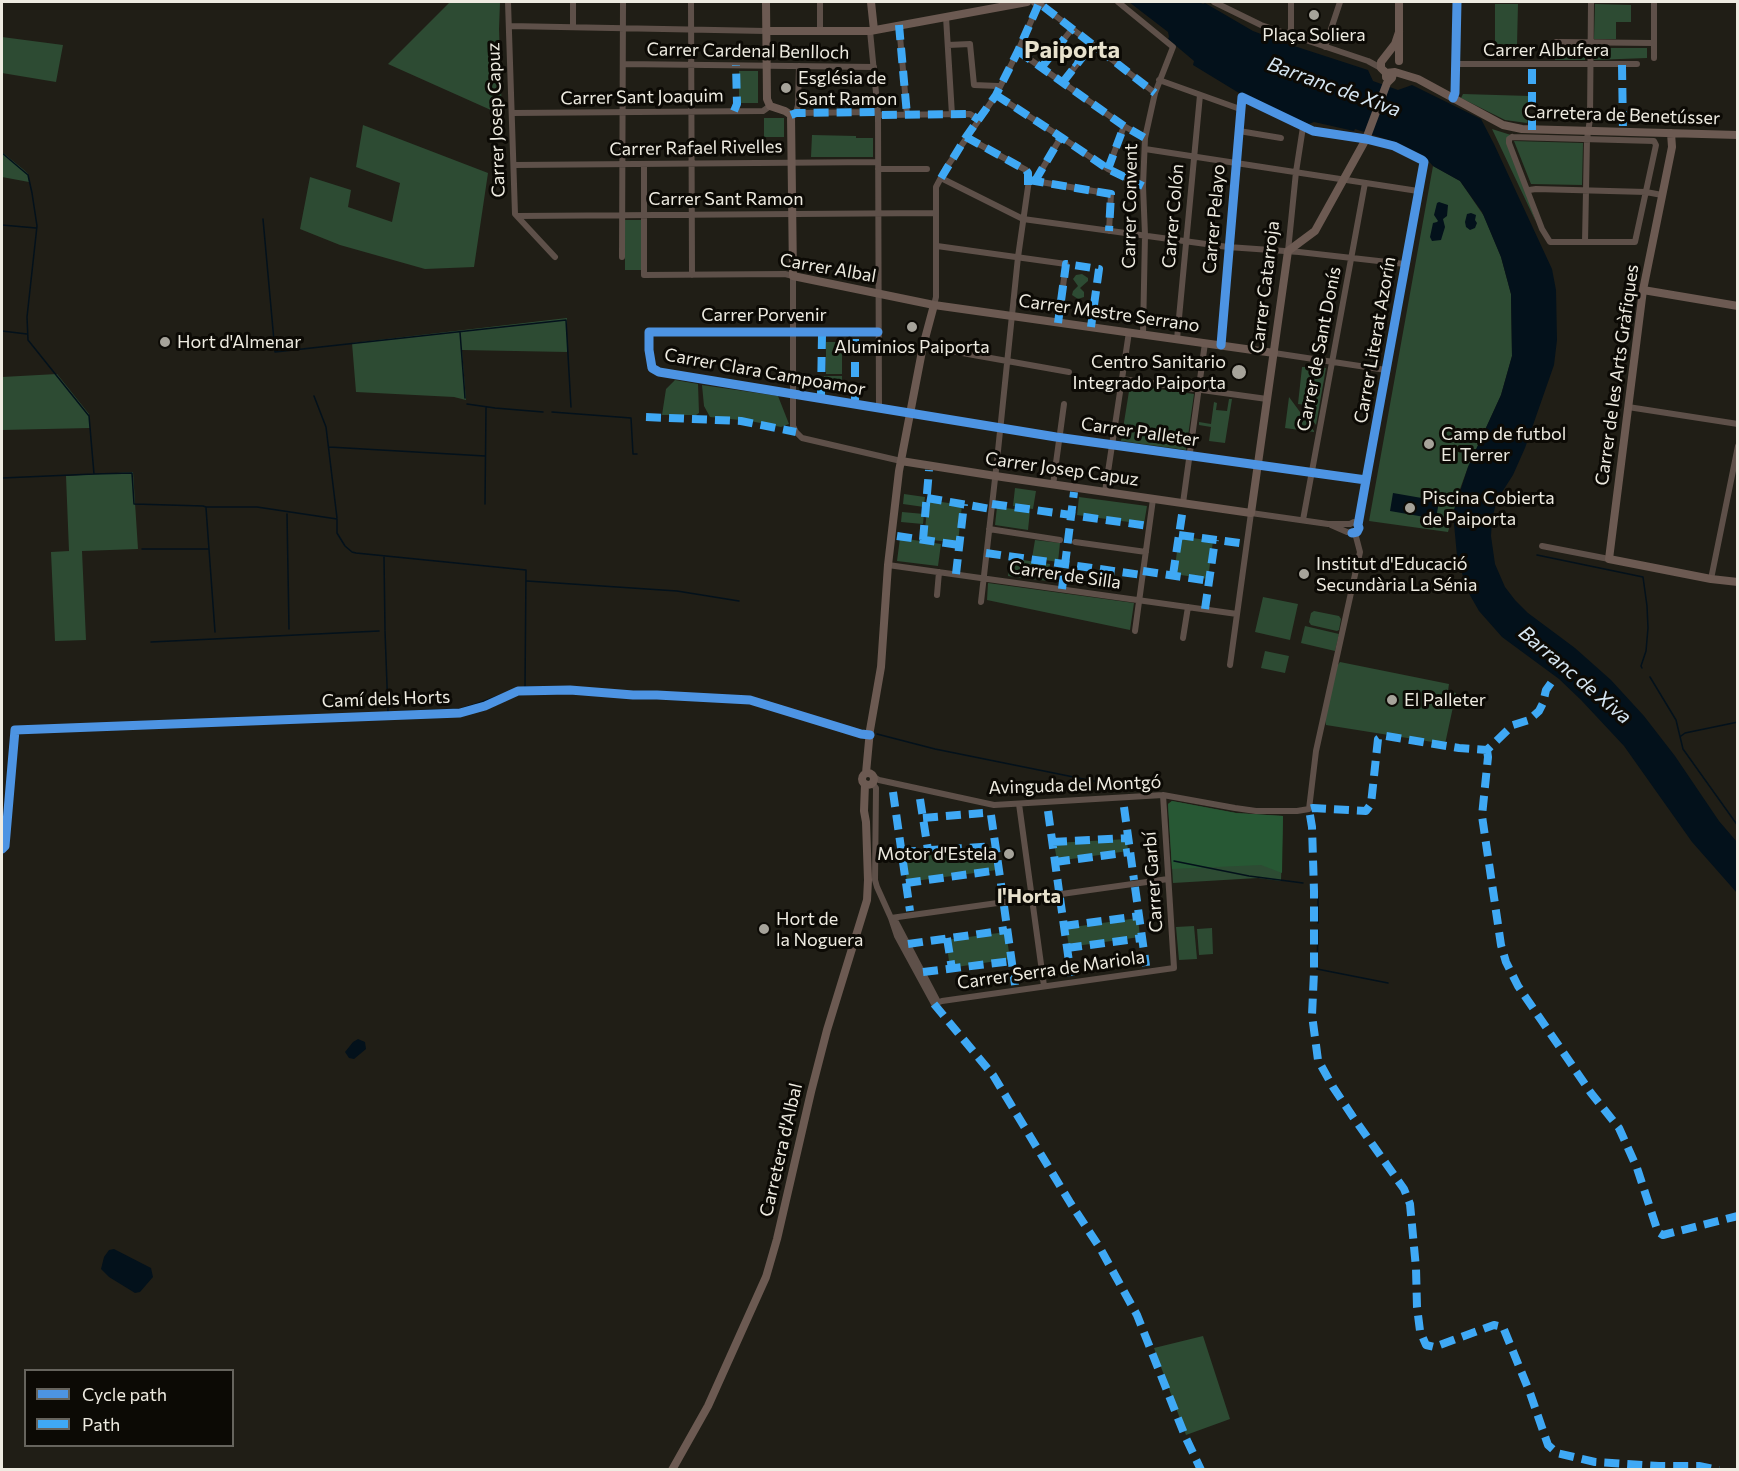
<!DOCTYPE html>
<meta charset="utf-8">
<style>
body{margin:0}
#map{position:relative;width:1739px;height:1471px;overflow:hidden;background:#201e16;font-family:Commissioner,sans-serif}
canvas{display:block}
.frame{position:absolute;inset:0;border:3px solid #eeebe1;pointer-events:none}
.legend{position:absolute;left:24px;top:1369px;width:210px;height:78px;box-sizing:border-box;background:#0c0a05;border:2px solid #66645d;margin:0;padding:8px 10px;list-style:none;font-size:18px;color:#eeebe1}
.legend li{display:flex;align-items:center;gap:12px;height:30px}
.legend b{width:30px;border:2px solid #66645d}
</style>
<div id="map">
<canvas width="1739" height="1471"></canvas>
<div class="frame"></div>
<ul class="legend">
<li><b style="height:8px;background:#4d94e3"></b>Cycle path</li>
<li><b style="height:8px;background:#3fa9f5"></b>Path</li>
</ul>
</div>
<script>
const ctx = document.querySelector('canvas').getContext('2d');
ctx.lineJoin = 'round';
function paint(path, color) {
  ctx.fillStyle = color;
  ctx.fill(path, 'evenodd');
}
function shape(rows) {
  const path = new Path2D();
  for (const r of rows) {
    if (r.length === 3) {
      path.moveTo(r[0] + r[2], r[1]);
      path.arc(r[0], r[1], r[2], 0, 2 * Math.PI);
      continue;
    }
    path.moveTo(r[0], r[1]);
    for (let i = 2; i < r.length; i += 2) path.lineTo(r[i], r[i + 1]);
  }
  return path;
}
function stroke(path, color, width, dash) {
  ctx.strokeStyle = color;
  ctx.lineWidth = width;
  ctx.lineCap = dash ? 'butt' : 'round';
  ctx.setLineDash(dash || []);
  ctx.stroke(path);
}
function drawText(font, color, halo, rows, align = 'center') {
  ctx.font = font + ' Commissioner,sans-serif';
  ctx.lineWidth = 6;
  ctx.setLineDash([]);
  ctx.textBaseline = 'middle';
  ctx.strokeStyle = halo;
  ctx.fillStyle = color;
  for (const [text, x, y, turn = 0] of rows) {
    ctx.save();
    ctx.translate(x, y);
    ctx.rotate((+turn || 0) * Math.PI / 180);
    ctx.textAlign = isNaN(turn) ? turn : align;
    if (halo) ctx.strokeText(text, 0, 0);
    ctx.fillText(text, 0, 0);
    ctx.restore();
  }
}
const green = shape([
 [450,2,500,2,499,29,502,115,388,64],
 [1495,4,1518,4,1517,45,1495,44],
 [1595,4,1631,5,1631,22,1616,22,1616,39,1594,39],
 [2,37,63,45,56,82,2,73],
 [1555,48,1585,48,1585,60,1555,60],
 [1594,48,1647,48,1647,58,1594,60],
 [739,71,758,71,758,103,739,103],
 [1463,94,1530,96,1530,111,1527,123,1505,120,1461,98],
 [764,118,784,118,784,137,764,137],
 [363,125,488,173,474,267,425,269,340,245,300,229,310,177,351,190,348,207,392,222,400,183,356,167],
 [1492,129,1511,135,1508,137,1536,222],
 [812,135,856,136,856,138,873,138,873,157,811,157],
 [1514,141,1583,143,1582,185,1531,184],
 [2,152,24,170,28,174,29,182,2,177],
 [1433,166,1460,181,1484,216,1501,257,1511,294,1512,356,1501,395,1468,467,1460,489,1448,532,1369,521],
 [625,220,643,220,643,270,625,270],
 [1082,274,1088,278,1088,281,1080,288,1084,292,1084,297,1078,299,1072,295,1073,291,1078,286,1073,279,1076,275],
 [567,318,567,352,462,350,466,400,454,397,356,392,352,343],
 [826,342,842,342,842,374,826,374],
 [1302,367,1315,367,1315,371,1318,371,1318,367,1326,368,1316,425,1310,417,1311,414,1305,408,1306,405,1298,404],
 [57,374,89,414,90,428,2,430,2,377],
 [824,376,842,376,842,384,824,384],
 [675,380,698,384,699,413,696,415,662,415,666,389],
 [702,385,778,396,789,424,781,427,750,421,710,417,704,406],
 [1130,385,1194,394,1186,450,1121,441],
 [1289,397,1314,431,1314,432,1285,428],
 [1229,399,1232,399,1225,443,1209,441,1211,427,1199,425,1199,422,1211,424,1214,402,1217,403,1216,410,1227,411],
 [133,472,138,549,82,551,86,640,55,641,51,552,69,551,66,476],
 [1015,488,1036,491,1033,509,1013,506],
 [904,494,925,497,924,507,903,504],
 [1079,497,1147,506,1144,524,1077,515],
 [928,500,962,505,958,543,924,539],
 [997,507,1030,511,1028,530,995,525],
 [902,512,924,514,923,524,901,522],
 [1179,536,1213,541,1208,579,1174,574],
 [900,538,941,544,938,566,897,561],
 [1035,540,1060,543,1058,562,1032,558],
 [1010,558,1050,564,1048,581,1008,576],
 [988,583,1134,603,1130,630,987,600],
 [1263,597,1298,604,1290,640,1255,632],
 [1314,611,1339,616,1341,619,1339,630,1337,631,1311,625,1309,622,1311,613],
 [1305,626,1339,634,1335,651,1301,643],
 [1265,651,1289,656,1285,673,1261,668],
 [1340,662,1449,684,1448,691,1456,693,1445,744,1326,725,1325,720,1337,666],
 [1172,801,1236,813,1283,816,1281,881,1258,878,1173,883,1168,804],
 [1127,839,1128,851,1057,861,1054,843],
 [994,847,997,870,907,882,903,853],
 [1138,918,1140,937,1069,947,1066,928],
 [1194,926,1197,959,1179,960,1176,927],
 [1212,928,1213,954,1199,955,1197,929],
 [1006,932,1010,959,950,968,946,940],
 [1203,1336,1230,1419,1186,1435,1154,1348]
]);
const forest = shape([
 [1172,801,1236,813,1283,816,1282,873,1261,865,1172,869,1168,804]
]);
const water = shape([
 [1129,2,1199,2,1203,4,1205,3,1253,31,1285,43,1368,70,1373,81,1398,90,1412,85,1481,119,1494,144,1552,269,1556,290,1557,340,1554,365,1525,448,1513,475,1497,500,1492,519,1491,536,1495,564,1505,587,1515,600,1528,613,1575,648,1611,680,1644,716,1675,756,1719,821,1737,842,1737,893,1692,842,1624,746,1581,700,1559,679,1502,637,1479,611,1467,590,1457,556,1453,513,1468,467,1501,395,1512,356,1511,294,1501,257,1482,212,1460,181,1433,166,1424,156,1398,143,1355,129,1354,131,1314,122,1309,124,1239,93,1193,65,1194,61,1168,39,1169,37,1168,32],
 [1439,202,1448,205,1447,216,1443,219,1445,227,1441,240,1432,241,1430,237,1433,223,1437,222,1438,221,1434,215,1437,203],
 [1471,213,1476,215,1475,220,1477,223,1475,228,1470,230,1466,227,1465,222,1467,214],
 [1393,493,1439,501,1436,519,1390,511],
 [358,1039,365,1042,366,1049,354,1059,349,1058,345,1052,353,1042],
 [114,1249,151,1268,153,1277,140,1292,135,1293,109,1277,101,1269,104,1257,109,1250]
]);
const stream = shape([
 [2,153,28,175,32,193,37,226,27,317,28,340,89,416,94,474,132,473,134,504,203,506,206,507,257,507,337,519,337,533,345,546,352,552,356,553,526,570,525,687,561,687],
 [263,219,275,352,566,320,571,407],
 [2,225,36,228],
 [2,331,27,334],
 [460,332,465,398],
 [314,396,326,427,337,518],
 [467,404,495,408,543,412],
 [552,412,631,418,633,454,637,454],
 [329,447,485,456],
 [2,478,94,474],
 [485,504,486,408],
 [206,508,215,632],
 [287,514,289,629],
 [142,549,208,549],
 [1537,555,1643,577,1647,606,1648,628,1646,651,1641,666,1642,668],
 [384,557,385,630],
 [527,581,677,591,739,601],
 [385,631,388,712,460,709,476,704,512,691],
 [151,642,379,631],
 [1650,677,1676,720,1683,749,1738,826],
 [589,689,613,690],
 [877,734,935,749,1128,788],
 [1681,736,1685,733,1738,722],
 [1174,861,1249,876,1303,883],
 [1318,923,1318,898],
 [1318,930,1317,969,1388,983]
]);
const street = shape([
 [508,2,515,214,555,257],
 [691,2,692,275],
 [820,2,820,31],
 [1118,2,1173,47,1155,93,1145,138,1143,186,1145,235,1143,334],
 [1214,2,1261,25,1368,61,1381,68],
 [1654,2,1654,58],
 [946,17,952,115],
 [899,25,907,115],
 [509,26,766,31],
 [573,27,573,2],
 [870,31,878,113,879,409],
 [1289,35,1291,29,1291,2],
 [1556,42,1653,43],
 [948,45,970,44,974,85,998,86,1000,87],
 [1325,47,1340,2],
 [1018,51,1124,126,1145,138],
 [623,64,874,67],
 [1456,64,1637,64],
 [1041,68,1072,29],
 [1159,80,1240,109],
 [1063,82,1092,45],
 [996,95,1061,137,1108,169,1143,186],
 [1453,98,1455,93,1457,2],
 [512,113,763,111,770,106],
 [796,113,798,105,799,66],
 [791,115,796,113,875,112,881,115,970,114,979,120],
 [1239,131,1281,138],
 [966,137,1026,170,1028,173,1029,180,1018,257,996,470,981,602],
 [1512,137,1654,141,1656,145,1635,242,1550,242,1542,229,1509,143,1509,139,1512,137],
 [1145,149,1418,191],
 [644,164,644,275,785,274,793,276,793,426,796,432,802,438,901,461],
 [514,165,878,162],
 [878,169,927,169],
 [1108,169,1124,126],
 [941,178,1023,219,1228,247,1299,252,1405,264],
 [1029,180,1111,194,1109,231],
 [1035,181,1061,137],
 [1529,190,1536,189,1646,192,1662,195],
 [517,216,935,213],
 [1585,242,1587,139,1590,119,1591,2],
 [937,246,1066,264,1058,323],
 [1288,251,1296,172,1303,127],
 [622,257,623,2],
 [934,305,936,297,936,187,946,168,996,95,1018,51,1039,3,1155,93],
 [878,332,649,332,649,350,652,368,659,372,1056,437,1366,480],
 [1177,339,1200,95],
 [1221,345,1242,97,1313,131,1366,139,1394,146,1422,160,1424,162,1366,480,1358,525,1359,528,1355,533],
 [923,346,1069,372],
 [1274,353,1386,370],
 [1122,379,1267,399],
 [1628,407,1738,424],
 [1053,485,1064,404],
 [1105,492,1129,332],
 [1183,503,1205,343],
 [1303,520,1365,183],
 [1331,525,1347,532,1355,533],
 [989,529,1060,540],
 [1075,542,1146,552],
 [1542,546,1609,559],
 [888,565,1237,614],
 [1711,579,1738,446],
 [937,595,939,572],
 [1135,631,1153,499],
 [1183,638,1188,607],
 [1230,665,1251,513,1328,524,1350,524,1354,522,1358,525],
 [874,777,879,780,994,805,1163,795,1235,808,1256,811,1297,811,1309,809,1316,751,1360,552,1355,533],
 [873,784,876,788,875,880,877,887,891,918,896,922,938,1002],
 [1019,804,1044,986],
 [2,849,5,846,15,730,460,713,485,706,518,691,570,690,633,695,657,695,750,700,861,734,870,735],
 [891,918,897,936,934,1004,942,1001,1174,968,1163,795],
 [891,918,1168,879]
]);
const secondary = shape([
 [766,2,767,99,770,106,785,111,791,115,793,276,934,305,1274,353],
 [871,2,874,30],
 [1035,2,1039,3,1040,2],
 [766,31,870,31,1027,2],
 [1399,61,1399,2],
 [1386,73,1395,72,1418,79,1490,118,1503,125,1522,129,1738,135],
 [1386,77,1386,73,1381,68,1381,62,1395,44,1399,32],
 [1671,133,1672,147,1643,290,1609,559,1711,579,1738,582],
 [1643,290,1738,306],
 [901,461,1002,477,1251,513,1288,251,1315,231,1366,139,1387,83,1392,78,1393,73],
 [868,779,6],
 [866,773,870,730,881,667,888,565,899,471,923,346,934,305],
 [672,1470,708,1406,766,1277,777,1239,811,1092,827,1030,867,900,868,880,866,822,864,811,865,784]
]);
const quiet = shape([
 [899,25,907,115],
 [1056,48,1077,64],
 [1018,51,1124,126,1145,138],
 [1622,65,1623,132],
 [1041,68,1072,29],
 [1063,82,1092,45],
 [996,95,1061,137,1108,169,1143,186],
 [734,111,737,104,736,65],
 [791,115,796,113,875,112,881,115,970,114,979,120],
 [1532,130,1532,65],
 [966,137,1026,170,1028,173,1028,187],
 [1108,169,1124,126],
 [941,178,966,137,996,95,1018,51,1039,3,1155,93],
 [1029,180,1111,194,1109,231],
 [1035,181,1061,137],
 [1058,323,1066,264,1099,269,1091,327],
 [821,395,822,335],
 [855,400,855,335],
 [646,417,741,421,796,432],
 [927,498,991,509],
 [992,504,1149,526],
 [1179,535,1247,544],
 [897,536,959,545],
 [923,540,929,470],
 [986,553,1142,575],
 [1143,571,1209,581],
 [956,574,964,504],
 [1173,575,1183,508],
 [1062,589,1074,492],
 [1205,609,1215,540],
 [1551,683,1546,690,1543,703,1539,711,1529,720,1513,725,1487,750,1459,748,1386,736,1381,737,1378,739,1371,804,1366,811,1313,808,1309,809,1312,827,1314,891,1314,972,1312,1015,1318,1060,1333,1087,1353,1117,1404,1189,1410,1204,1416,1268,1417,1307,1420,1331,1426,1345,1434,1347,1494,1325,1503,1327,1530,1393,1548,1445,1557,1453,1595,1462,1659,1466,1699,1466,1719,1470],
 [1487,750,1488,757,1482,816,1501,945,1506,962,1518,986,1591,1093,1619,1128,1637,1168,1658,1232,1663,1235,1738,1216],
 [893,792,910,911],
 [920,799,928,850],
 [1124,807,1134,880],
 [1048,811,1059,891],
 [991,815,1003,898],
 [923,818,983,813],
 [1052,842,1128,838],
 [901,852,996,846],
 [1055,862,1130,852],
 [906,883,999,870],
 [1135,887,1146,966],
 [1060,898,1071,976],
 [1004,906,1015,985],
 [1064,926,1139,916],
 [947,938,952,969],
 [908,944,1007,930],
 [1067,948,1142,938],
 [923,972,1012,961],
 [934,1004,993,1075,1071,1204,1100,1248,1137,1315,1185,1436,1201,1470]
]);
const cycleway = shape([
 [1453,98,1455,93,1457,2],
 [878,332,649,332,649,350,652,368,659,372,1056,437,1366,480],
 [1221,345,1242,97,1313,131,1366,139,1394,146,1422,160,1424,162,1366,480,1358,525,1359,528,1357,532,1352,533],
 [2,849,5,846,15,730,460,713,485,706,518,691,570,690,633,695,657,695,750,700,861,734,870,735]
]);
const markers = [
 [1314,15,6,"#a6a39a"],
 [786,88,6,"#a6a39a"],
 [912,327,6,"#a6a39a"],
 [165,342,6,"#a6a39a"],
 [1239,372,8,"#a6a39a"],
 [1429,444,6,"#a6a39a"],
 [1410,508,6,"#a6a39a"],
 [1304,574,6,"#a6a39a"],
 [1392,700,6,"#a6a39a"],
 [1009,854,6,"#a6a39a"],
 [764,929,6,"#a6a39a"]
];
const poiNames = [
 ["Plaça Soliera",1314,35,"center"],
 ["Església de",798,78],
 ["Sant Ramon",798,99],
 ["Hort d'Almenar",177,342],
 ["Aluminios Paiporta",912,347,"center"],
 ["Centro Sanitario",1226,362,"right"],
 ["Integrado Paiporta",1226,383,"right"],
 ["Camp de futbol",1441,434],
 ["El Terrer",1441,455],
 ["Piscina Cobierta",1422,498],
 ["de Paiporta",1422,519],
 ["Institut d'Educació",1316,564],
 ["Secundària La Sénia",1316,585],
 ["El Palleter",1404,700],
 ["Motor d'Estela",997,854,"right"],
 ["Hort de",776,919],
 ["la Noguera",776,940]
];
const streetNames = [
 ["Carrer Albufera",1546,50],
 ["Carrer Cardenal Benlloch",748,51,1],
 ["Carrer Sant Joaquim",642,97,-1],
 ["Carretera de Benetússer",1622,115,2],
 ["Carrer Josep Capuz",496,120,-92],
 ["Carrer Rafael Rivelles",696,148,-1],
 ["Carrer Sant Ramon",726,199],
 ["Carrer Convent",1130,206,-89],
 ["Carrer Colón",1173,216,-85],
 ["Carrer Pelayo",1214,219,-85],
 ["Carrer Albal",828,268,10],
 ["Carrer Catarroja",1265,287,-83],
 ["Carrer Mestre Serrano",1109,313,8],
 ["Carrer Porvenir",764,315],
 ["Carrer Literat Azorín",1375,340,-80],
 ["Carrer de Sant Donís",1319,349,-79],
 ["Carrer Clara Campoamor",765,372,10],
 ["Carrer de les Arts Gràfiques",1617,375,-82],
 ["Carrer Palleter",1140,432,8],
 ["Carrer Josep Capuz",1062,469,8],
 ["Carrer de Silla",1065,575,8],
 ["Camí dels Horts",386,699,-2],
 ["Avinguda del Montgó",1075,785,-2],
 ["Carrer Garbí",1153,882,-94],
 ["Carrer Serra de Mariola",1051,970,-8],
 ["Carretera d'Albal",781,1150,-77]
];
const waterNames = [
 ["Barranc de Xiva",1334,87,20],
 ["Barranc de Xiva",1575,675,40]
];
const neighbourhoodNames = [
 ["l'Horta",1029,896]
];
const districtNames = [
 ["Paiporta",1072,50]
];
paint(green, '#2d4b33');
paint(forest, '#275834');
paint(water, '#03111b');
stroke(stream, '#03111b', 1.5);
stroke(street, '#5e5049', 6);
stroke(secondary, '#6c5a52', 8);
stroke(quiet, '#3fa9f5', 8, [15, 8]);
stroke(cycleway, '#4d94e3', 9);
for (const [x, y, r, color] of markers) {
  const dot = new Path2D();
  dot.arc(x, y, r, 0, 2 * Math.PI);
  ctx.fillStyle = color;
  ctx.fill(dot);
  stroke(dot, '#0c0a05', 2);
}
drawText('18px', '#eeebe1', '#0c0a05', poiNames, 'left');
drawText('18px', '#eeebe1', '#0c0a05', streetNames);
drawText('italic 20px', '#d6e6f2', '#0c0a05', waterNames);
drawText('bold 20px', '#e8e2ce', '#0c0a05', neighbourhoodNames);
drawText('bold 24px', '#e8e2ce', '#0c0a05', districtNames);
</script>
